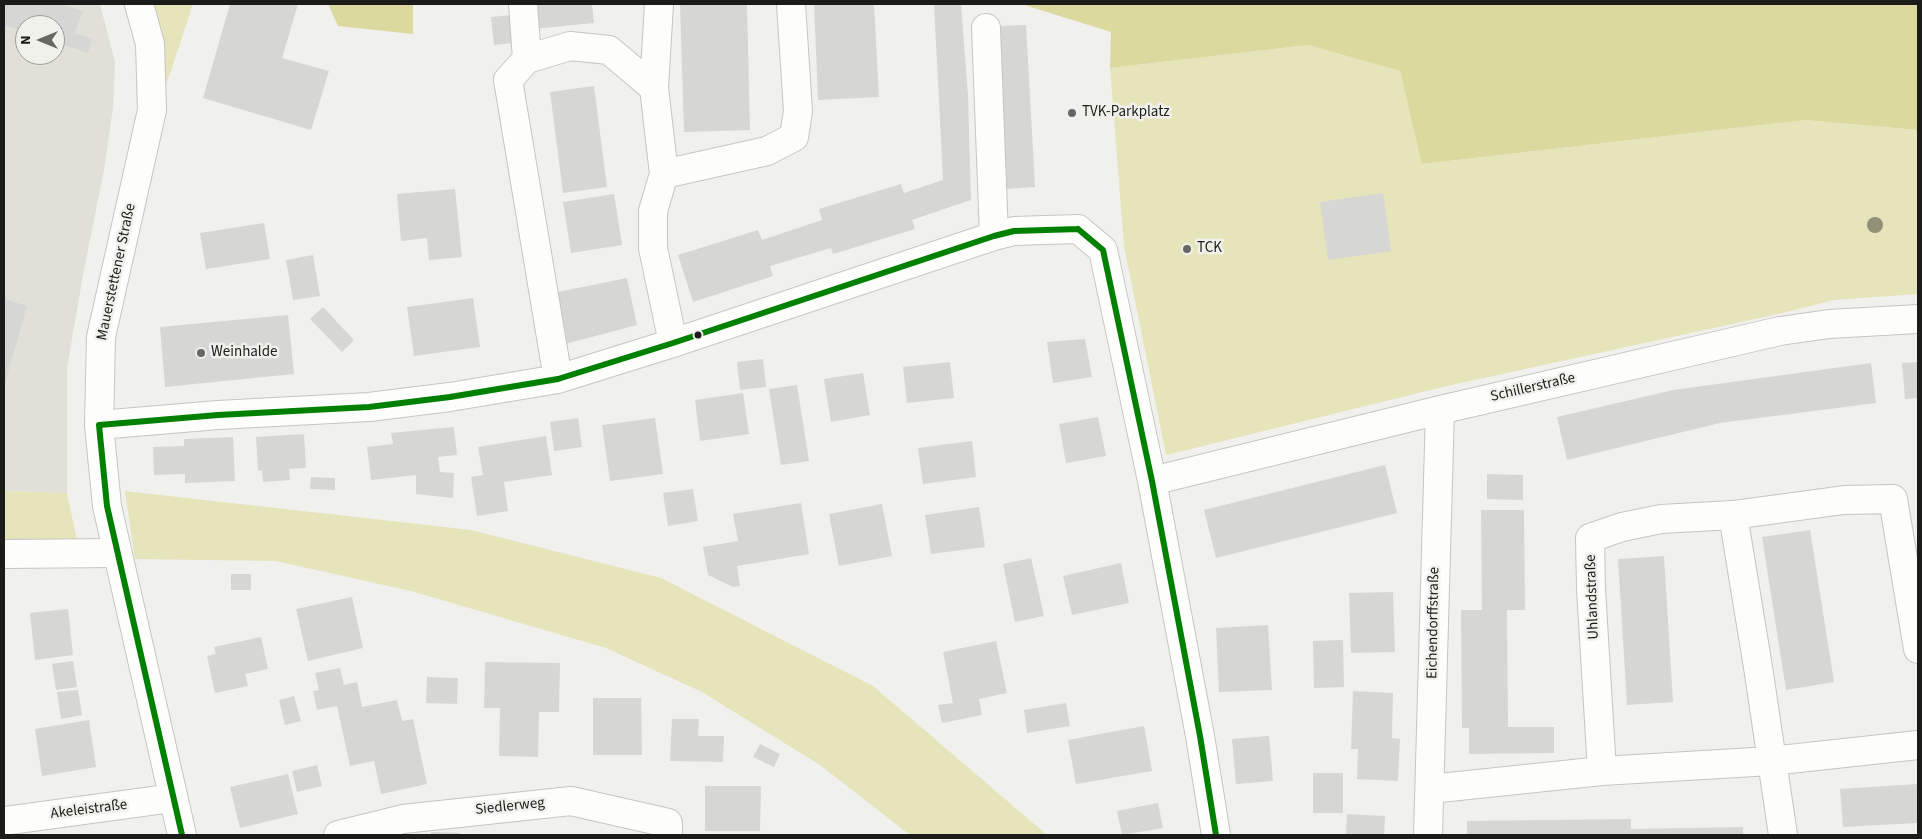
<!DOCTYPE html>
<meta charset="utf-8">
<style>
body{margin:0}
#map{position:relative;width:1922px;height:839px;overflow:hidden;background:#f0f0ed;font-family:"Source Sans 3",sans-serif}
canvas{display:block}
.frame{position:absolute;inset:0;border:5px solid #1b1b19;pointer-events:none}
.north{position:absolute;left:15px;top:15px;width:50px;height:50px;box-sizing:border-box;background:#f1f1ec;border:1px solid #9b9b98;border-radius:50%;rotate:270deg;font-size:14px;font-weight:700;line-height:20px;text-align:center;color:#1b1b19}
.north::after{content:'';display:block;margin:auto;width:18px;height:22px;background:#666663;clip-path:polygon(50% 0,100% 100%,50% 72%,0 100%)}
</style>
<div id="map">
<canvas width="1922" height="839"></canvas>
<div class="frame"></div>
<div class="north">N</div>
</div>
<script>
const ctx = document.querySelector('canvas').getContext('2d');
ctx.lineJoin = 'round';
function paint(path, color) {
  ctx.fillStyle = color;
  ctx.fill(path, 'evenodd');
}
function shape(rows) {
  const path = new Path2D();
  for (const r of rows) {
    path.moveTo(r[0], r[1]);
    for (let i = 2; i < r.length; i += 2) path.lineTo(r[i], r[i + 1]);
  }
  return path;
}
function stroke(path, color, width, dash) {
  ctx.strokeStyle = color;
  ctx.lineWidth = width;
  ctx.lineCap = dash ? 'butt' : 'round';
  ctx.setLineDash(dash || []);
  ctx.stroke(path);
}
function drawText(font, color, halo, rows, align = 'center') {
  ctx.font = font + ' "Source Sans 3",sans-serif';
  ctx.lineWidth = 5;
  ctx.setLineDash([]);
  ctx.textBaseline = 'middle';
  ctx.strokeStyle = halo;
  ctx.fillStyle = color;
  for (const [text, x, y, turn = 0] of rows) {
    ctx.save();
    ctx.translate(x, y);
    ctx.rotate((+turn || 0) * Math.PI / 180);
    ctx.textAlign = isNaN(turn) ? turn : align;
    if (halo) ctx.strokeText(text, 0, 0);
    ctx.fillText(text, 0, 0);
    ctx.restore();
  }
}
const built = shape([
 [61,4,100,4,115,62,113,108,104,170,83,275,67,368,67,493,4,491,4,25,25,32,25,55,55,55,55,42,87,52,75,33,83,11]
]);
const green = shape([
 [150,4,193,4,166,86,161,44],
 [1308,45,1400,71,1423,164,1805,120,1918,130,1918,294,1834,300,1778,314,1447,386,1166,455,1124,246,1110,68],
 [4,491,67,493,78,545,4,544],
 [125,491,471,530,661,578,873,686,1047,835,910,835,820,765,702,692,606,648,411,591,276,561,135,559]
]);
const forest = shape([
 [328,4,413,4,413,34,338,26],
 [1021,4,1918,4,1918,130,1805,120,1422,164,1400,71,1308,45,1110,68,1111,32]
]);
const building = shape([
 [4,4,61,4,83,11,75,33,92,39,88,53,55,42,55,25,25,25,25,32,4,25],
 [230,4,298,4,282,58,329,71,311,130,203,98],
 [531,4,592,4,594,23,534,29],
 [680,4,747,4,750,130,684,132],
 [814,4,874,4,879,97,818,100],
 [934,4,961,4,968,96,971,200,912,220,915,229,833,254,831,248,770,266,773,276,693,302,678,255,758,230,762,240,822,220,819,209,901,184,904,193,943,180],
 [511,15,514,43,494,45,491,17],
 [1026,25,1035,187,1007,189,998,26],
 [594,86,607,187,563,193,550,92],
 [455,189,462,257,429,260,427,238,401,241,397,194],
 [1383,193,1391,251,1328,260,1320,202],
 [614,194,622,245,571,253,563,202],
 [264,223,270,259,206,269,200,233],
 [313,255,320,296,293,300,286,260],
 [627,278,637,325,565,344,553,293],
 [473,298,480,347,414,356,407,307],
 [4,299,27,306,4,386],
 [323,307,354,340,342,352,310,319],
 [288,315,294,374,165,387,160,327],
 [1085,339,1092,377,1053,383,1047,342],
 [763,359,766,387,740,390,737,362],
 [950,362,954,398,907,403,903,367],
 [1918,362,1918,398,1905,399,1902,363],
 [1871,363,1876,403,1720,423,1567,460,1557,417,1673,390],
 [863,373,870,415,831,422,824,379],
 [797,385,809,461,781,465,769,389],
 [743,393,749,434,700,441,695,400],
 [1098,417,1106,456,1066,463,1059,424],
 [578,418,582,447,554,451,550,422],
 [655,418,663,474,610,481,602,425],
 [454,427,457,455,438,457,440,472,454,473,453,498,416,494,416,475,371,480,367,447,393,444,391,433],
 [304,434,306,468,289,469,290,480,263,482,262,470,258,471,256,437],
 [546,436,552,475,504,482,508,511,477,516,471,477,483,475,478,447],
 [233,437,235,481,185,483,185,474,154,475,153,447,184,446,184,439],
 [972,441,976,477,923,484,918,448],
 [1385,465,1397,513,1216,558,1204,510],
 [1487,474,1523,475,1523,500,1487,499],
 [311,477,335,478,335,490,310,489],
 [693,489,698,521,668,526,663,493],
 [801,503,809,554,737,566,740,586,733,587,708,575,703,547,738,541,733,514],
 [882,504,892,556,839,566,829,514],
 [979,507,985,547,931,554,925,515],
 [1481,510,1524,510,1525,610,1507,610,1508,727,1554,727,1554,753,1469,754,1469,728,1462,728,1461,610,1482,610],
 [1810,530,1834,682,1786,690,1762,537],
 [1664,556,1673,702,1627,705,1618,559],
 [1031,558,1044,616,1015,622,1003,564],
 [1121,563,1129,603,1072,615,1063,576],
 [231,574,251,574,251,590,231,590],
 [1393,592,1395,652,1351,653,1349,593],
 [352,597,363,648,308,661,296,609],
 [68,609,73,655,35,660,30,613],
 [1268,625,1272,690,1219,692,1216,628],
 [261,637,268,669,245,674,248,686,215,693,207,656,216,654,214,647],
 [1343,640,1344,687,1314,688,1313,641],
 [996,641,1007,693,979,699,982,715,942,723,938,705,953,703,943,652],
 [73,661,77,687,56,690,52,664],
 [485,662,560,663,559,712,539,712,538,757,499,756,500,708,484,708],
 [340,668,344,685,357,682,362,707,397,700,402,721,413,719,427,784,381,794,374,761,350,766,337,706,317,710,313,691,319,690,315,673],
 [427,677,458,678,457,704,426,703],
 [78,690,82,715,61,719,57,692],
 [1353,691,1393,693,1392,738,1400,739,1398,781,1357,779,1358,749,1351,749],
 [294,696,301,721,285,725,279,700],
 [593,698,641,698,642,755,593,755],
 [1066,703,1070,726,1027,733,1024,710],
 [672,719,699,719,698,736,724,736,723,762,670,761],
 [89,720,96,767,42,776,35,729],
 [1144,726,1152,771,1076,784,1068,740],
 [1269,736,1273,781,1236,784,1232,739],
 [760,744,780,754,774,767,753,757],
 [317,765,322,786,297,792,292,771],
 [1313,773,1343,773,1343,813,1313,813],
 [288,774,298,814,240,828,230,787],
 [1918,784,1918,823,1843,827,1840,789],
 [705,786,761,786,760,831,705,831],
 [1158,803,1163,828,1122,835,1117,811],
 [1347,814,1385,816,1384,835,1346,835],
 [1631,819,1631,829,1743,827,1743,835,1467,835,1467,821],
 [431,832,460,833,460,835,431,835]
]);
const minor = shape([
 [523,4,527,59],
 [986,28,994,236],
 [654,88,659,4],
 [664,174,767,151,794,137,798,111,791,4],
 [558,379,508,80,527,59,570,46,609,50,654,88,664,174,653,211,653,248,673,343],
 [99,425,218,415,369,407,450,397,558,379,673,343,994,236,1014,231,1078,229,1103,250,1152,481,1200,736,1216,835],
 [1152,481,1440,410,1780,331,1829,324,1918,319],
 [1733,515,1758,667,1783,835],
 [4,554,117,553],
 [1602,771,1591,589,1590,538,1622,527,1661,519,1733,515,1844,500,1893,499,1918,649],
 [1430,789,1602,771,1771,761,1918,745],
 [4,821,173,798],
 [338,835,403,819,571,801,668,823,668,835],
 [1428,835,1440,410]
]);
const major = shape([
 [139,4,150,44,152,110,101,337,99,425,107,506,182,835]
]);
const bus1 = shape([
 [1078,229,1103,250,1152,481,1200,736,1216,835],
 [99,425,218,415,369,407,450,397,558,379,673,343,994,236,1014,231,1078,229],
 [99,425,107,506,182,835]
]);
const trees = [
 [1875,225]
];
const markers = [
 [1072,113,5,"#666663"],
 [1187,249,5,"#666663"],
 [698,335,4.5,"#1b1b19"],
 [201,353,5,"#666663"]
];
const poiNames = [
 ["TVK-Parkplatz",1082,113],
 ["TCK",1197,249],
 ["Weinhalde",211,353]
];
const streetNames = [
 ["Mauerstettener Straße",117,272,-78],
 ["Schillerstraße",1533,388,-13],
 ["Uhlandstraße",1593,597,-92],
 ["Eichendorffstraße",1434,623,-89],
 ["Siedlerweg",510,807,-6],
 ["Akeleistraße",89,810,-7]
];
paint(built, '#e0e0d9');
paint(green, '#e6e4bb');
paint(forest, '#dcd99e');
paint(building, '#d6d6d4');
stroke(minor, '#c5c5c3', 30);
stroke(major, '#c5c5c3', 30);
stroke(minor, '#fdfdfc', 28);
stroke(major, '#fdfdfc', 28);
stroke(bus1, '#008000', 6);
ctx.fillStyle = '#929077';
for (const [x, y] of trees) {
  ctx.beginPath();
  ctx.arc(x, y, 8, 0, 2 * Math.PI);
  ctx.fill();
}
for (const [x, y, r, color] of markers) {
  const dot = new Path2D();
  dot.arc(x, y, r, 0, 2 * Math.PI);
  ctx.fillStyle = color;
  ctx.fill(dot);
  stroke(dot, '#f1f1ec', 2);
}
drawText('15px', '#1b1b19', '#f1f1ec', poiNames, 'left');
drawText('15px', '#1b1b19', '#f1f1ec', streetNames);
</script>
